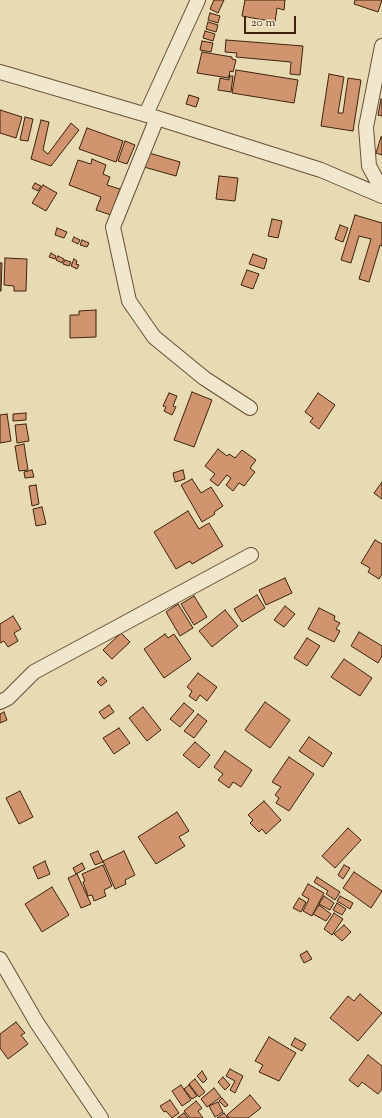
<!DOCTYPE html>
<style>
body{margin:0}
#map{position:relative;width:382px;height:1118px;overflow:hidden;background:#e8dab3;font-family:"Sorts Mill Goudy",serif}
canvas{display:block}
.scale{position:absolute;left:244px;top:16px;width:52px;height:18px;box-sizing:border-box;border:2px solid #3d230d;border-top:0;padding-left:5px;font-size:12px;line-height:14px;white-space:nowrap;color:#3d230d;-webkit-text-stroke:3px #f0e7ce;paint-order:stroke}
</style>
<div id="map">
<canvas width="382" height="1118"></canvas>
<div class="scale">20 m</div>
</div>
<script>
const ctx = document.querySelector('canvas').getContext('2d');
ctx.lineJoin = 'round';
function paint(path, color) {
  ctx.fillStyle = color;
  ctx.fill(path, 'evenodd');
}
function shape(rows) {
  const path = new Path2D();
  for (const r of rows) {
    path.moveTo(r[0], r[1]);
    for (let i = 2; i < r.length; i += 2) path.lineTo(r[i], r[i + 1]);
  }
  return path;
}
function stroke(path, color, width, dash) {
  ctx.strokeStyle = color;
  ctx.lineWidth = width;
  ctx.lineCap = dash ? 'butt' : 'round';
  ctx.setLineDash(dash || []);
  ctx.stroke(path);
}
const building = shape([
 [214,0,224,0,218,13,210,9,214,0],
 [245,0,285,0,284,10,277,8,275,22,242,16,245,0],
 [355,0,382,0,378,12,354,4,355,0],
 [210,13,220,16,218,23,208,20,210,13],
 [208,22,218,25,216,32,206,29,208,22],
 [205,31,215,34,213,41,203,38,205,31],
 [226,40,303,46,300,75,290,74,291,62,236,57,237,53,225,52,226,40],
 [202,41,213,43,211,52,200,50,202,41],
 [202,52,232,57,232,59,236,60,233,72,230,71,229,78,197,73,202,52],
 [236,70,298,80,294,103,232,93,236,70],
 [329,74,344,77,338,113,343,113,348,78,361,80,353,131,321,126,329,74],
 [229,76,233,76,231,92,218,90,220,78,229,80,229,76],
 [189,95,199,98,196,107,186,104,189,95],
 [381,99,382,100,382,116,378,115,381,99],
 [0,110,22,117,16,138,0,133,0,110],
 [25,117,33,119,28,141,20,140,25,117],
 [41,120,49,122,43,150,48,154,71,123,79,130,51,166,31,159,41,120],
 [87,128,123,141,116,162,79,149,87,128],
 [381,137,382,137,382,155,376,153,381,137],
 [125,141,135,145,127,164,118,161,125,141],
 [149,153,180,162,176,176,144,167,149,153],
 [92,159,106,165,103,174,110,177,107,185,120,189,111,215,96,210,101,197,69,185,78,160,91,164,92,159],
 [219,176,238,178,235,201,216,199,219,176],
 [35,183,41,186,38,191,32,188,35,183],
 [43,185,57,193,46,211,32,203,43,185],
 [355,215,382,223,382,246,380,245,369,282,359,279,371,239,359,236,351,263,341,260,355,215],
 [272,219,282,221,278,238,268,236,272,219],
 [340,225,348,228,343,242,335,239,340,225],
 [57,228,67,232,64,238,55,235,57,228],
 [74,237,80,240,78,244,72,241,74,237],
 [82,240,89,243,87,247,80,245,82,240],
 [51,253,56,256,55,259,49,257,51,253],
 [253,254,267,259,264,269,249,264,253,254],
 [58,256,64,259,62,263,56,260,58,256],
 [5,258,27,259,26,291,14,291,14,286,4,285,5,258],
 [74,259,77,261,76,264,79,265,77,269,71,266,74,259],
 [65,260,71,262,69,266,63,264,65,260],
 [0,263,2,263,1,291,0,291,0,263],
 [247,270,259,274,253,289,241,285,247,270],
 [96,310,96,337,70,338,70,315,79,315,79,311,96,310],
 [192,392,212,400,194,447,174,440,192,392],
 [169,393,177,396,173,406,176,407,172,415,164,411,166,407,163,406,169,393],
 [318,393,335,405,319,429,310,422,313,418,305,412,318,393],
 [26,413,26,420,13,421,13,414,26,413],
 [7,414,11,441,0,443,0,415,7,414],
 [26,424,29,441,17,443,15,425,26,424],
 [24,444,28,470,19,471,15,446,24,444],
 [218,449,227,456,229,454,235,458,242,450,256,460,250,468,255,472,244,486,239,483,233,491,226,485,231,478,227,475,218,486,210,480,215,474,205,466,218,449],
 [32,470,34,477,25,478,24,472,32,470],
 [183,470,185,479,175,482,173,473,183,470],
 [192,479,201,493,211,487,223,506,214,512,215,514,202,522,181,485,192,479],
 [382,482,382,499,374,493,382,482],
 [36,485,39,504,32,506,29,486,36,485],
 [42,507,46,524,36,526,33,509,42,507],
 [188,511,199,529,209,523,223,546,192,564,190,561,176,569,154,532,188,511],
 [375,540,382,544,382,574,379,579,368,572,370,568,361,563,375,540],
 [285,578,292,593,266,605,259,590,285,578],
 [257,595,265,608,242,622,234,609,257,595],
 [194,596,207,617,194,625,181,604,194,596],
 [178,604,193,628,180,636,166,612,178,604],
 [285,606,295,614,284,627,274,620,285,606],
 [319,608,335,616,334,620,340,623,336,629,340,631,334,642,308,629,319,608],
 [225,610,238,626,212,647,199,631,225,610],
 [13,616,21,629,14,633,18,641,8,647,4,641,0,643,0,624,13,616],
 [359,632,382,646,382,656,378,663,351,646,359,632],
 [121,633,130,642,112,659,103,650,121,633],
 [165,634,168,638,174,634,191,659,164,678,144,649,165,634],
 [307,638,320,646,307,666,294,658,307,638],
 [344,659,372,678,360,696,331,677,344,659],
 [198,673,217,687,207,701,200,695,196,701,189,696,192,691,187,687,198,673],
 [103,677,107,681,101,686,97,682,103,677],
 [265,702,290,720,270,748,245,730,265,702],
 [184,703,194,711,180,727,170,719,184,703],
 [109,705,114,712,104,719,99,712,109,705],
 [143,707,161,730,147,741,129,718,143,707],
 [4,712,7,720,0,723,0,714,4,712],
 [198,714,207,721,194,738,184,731,198,714],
 [119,728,130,743,114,754,103,738,119,728],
 [309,737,332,753,323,767,299,751,309,737],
 [195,742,210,755,199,768,183,755,195,742],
 [225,751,252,770,241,787,233,782,229,788,218,780,223,774,214,767,225,751],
 [289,757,314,774,289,811,276,803,279,798,275,795,281,787,272,782,289,757],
 [20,791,33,817,19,824,6,798,20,791],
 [264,801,281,820,266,834,262,829,259,832,250,823,253,820,248,815,264,801],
 [177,812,189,831,179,837,185,846,156,864,138,837,177,812],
 [348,828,361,840,335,868,322,856,348,828],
 [98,851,103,862,95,865,90,854,98,851],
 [124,851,135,875,125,880,126,884,115,889,103,861,124,851],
 [45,861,50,874,38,879,33,867,45,861],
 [82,863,85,869,76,874,73,868,82,863],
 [103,865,112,886,104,890,106,896,94,901,92,895,88,896,83,882,85,881,82,874,103,865],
 [344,865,350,868,343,879,338,875,344,865],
 [354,872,382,891,371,908,343,888,354,872],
 [77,874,91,904,81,908,68,878,77,874],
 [317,877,340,892,335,900,326,894,328,891,314,882,317,877],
 [308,884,324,893,312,916,303,911,309,899,302,895,308,884],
 [52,887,69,915,42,932,25,904,52,887],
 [324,896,334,903,330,910,319,904,324,896],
 [340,896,353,903,350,909,337,901,340,896],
 [299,898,306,902,301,912,293,908,299,898],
 [337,903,346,909,342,915,333,910,337,903],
 [319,905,331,914,326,921,313,914,319,905],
 [334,913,343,919,332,935,324,929,334,913],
 [344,925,351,932,342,941,334,934,344,925],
 [307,951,312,959,304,963,300,955,307,951],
 [360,994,382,1013,358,1041,330,1018,348,996,354,1001,360,994],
 [16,1022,25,1033,21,1035,28,1044,8,1059,0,1048,0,1034,16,1022],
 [269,1037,296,1053,279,1081,259,1072,263,1065,255,1061,269,1037],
 [295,1038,306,1044,302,1051,291,1045,295,1038],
 [368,1055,382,1066,382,1089,378,1094,362,1082,358,1087,349,1080,368,1055],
 [230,1069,243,1076,235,1093,230,1090,235,1081,226,1076,230,1069],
 [202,1071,207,1079,203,1083,197,1076,202,1071],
 [223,1077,230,1085,225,1090,218,1082,223,1077],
 [195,1079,205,1092,199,1097,189,1084,195,1079],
 [181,1085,191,1100,182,1106,172,1091,181,1085],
 [189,1085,197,1096,192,1099,184,1089,189,1085],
 [214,1088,221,1097,207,1107,201,1099,214,1088],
 [250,1095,261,1108,248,1118,229,1118,227,1115,250,1095],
 [222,1098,228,1105,225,1107,219,1101,222,1098],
 [170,1100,179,1113,172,1118,166,1111,164,1112,160,1106,170,1100],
 [196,1101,202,1108,198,1111,203,1118,190,1118,184,1111,196,1101],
 [218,1102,223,1112,215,1117,209,1106,218,1102],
 [184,1113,188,1118,177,1118,184,1113],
 [224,1113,228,1118,217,1118,224,1113]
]);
const street = shape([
 [382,46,366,127,369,166,382,190],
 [0,72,157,118,321,170,382,196],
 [146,114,198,0],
 [157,118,113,227,129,301,154,337,204,378,250,408],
 [0,702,8,698,34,672,251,555],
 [0,959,37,1023,101,1118]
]);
paint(building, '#d0956f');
stroke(building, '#3d230d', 1);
stroke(street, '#685136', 16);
stroke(street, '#f0e7ce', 14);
</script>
